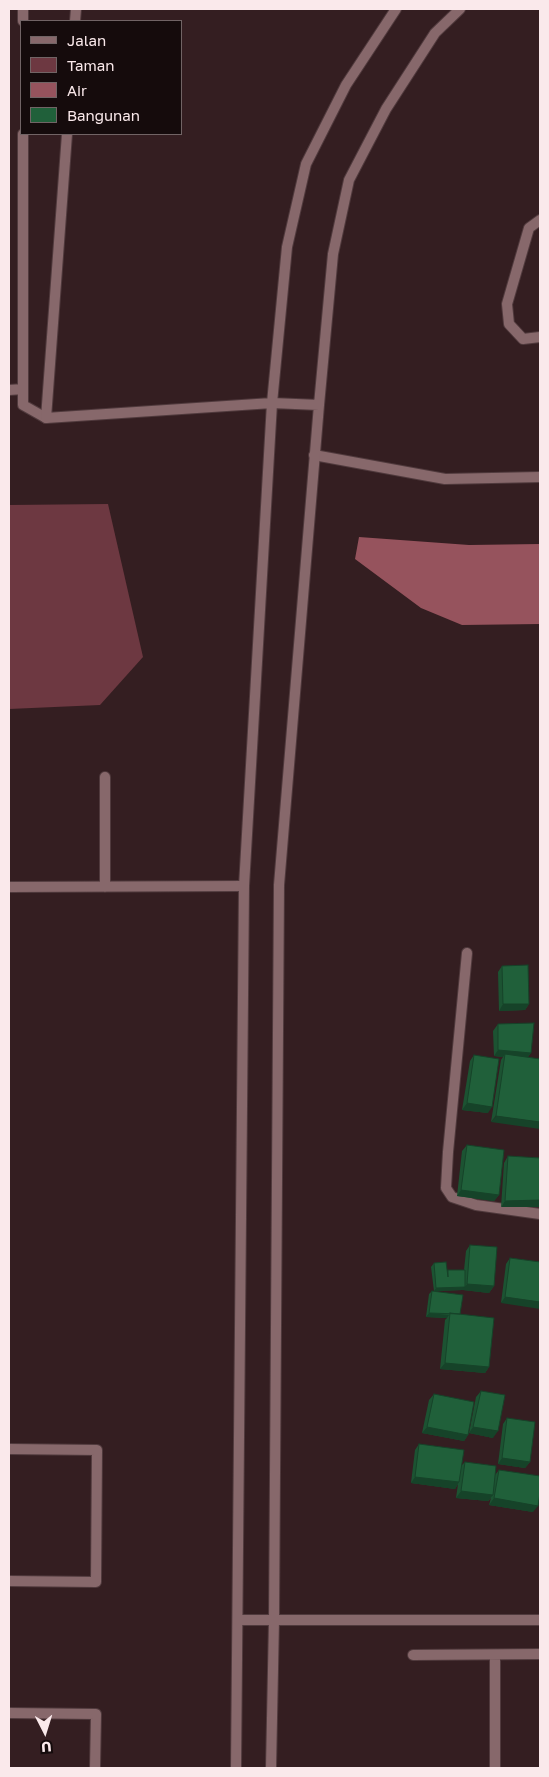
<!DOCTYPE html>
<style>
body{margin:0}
#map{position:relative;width:549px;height:1777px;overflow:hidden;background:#341e21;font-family:"Golos Text",sans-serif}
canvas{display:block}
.frame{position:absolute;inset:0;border:10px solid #fae9eb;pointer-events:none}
.legend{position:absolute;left:20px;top:20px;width:162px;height:115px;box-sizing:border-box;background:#150b0c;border:1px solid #716465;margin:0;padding:6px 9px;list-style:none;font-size:15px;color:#fae9eb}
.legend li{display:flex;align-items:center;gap:10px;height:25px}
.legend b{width:25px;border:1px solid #716465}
.north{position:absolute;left:20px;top:1707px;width:50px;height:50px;-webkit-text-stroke:4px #150b0c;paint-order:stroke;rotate:175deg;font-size:14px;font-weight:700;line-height:20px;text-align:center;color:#fae9eb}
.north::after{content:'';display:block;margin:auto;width:18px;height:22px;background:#fae9eb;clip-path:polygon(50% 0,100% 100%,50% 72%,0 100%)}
</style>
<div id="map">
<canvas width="549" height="1777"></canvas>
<div class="frame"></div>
<ul class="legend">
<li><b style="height:6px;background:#87686b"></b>Jalan</li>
<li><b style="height:14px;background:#6d3841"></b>Taman</li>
<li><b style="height:14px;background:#96535d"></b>Air</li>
<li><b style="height:14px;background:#20603a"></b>Bangunan</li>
</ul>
<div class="north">U</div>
</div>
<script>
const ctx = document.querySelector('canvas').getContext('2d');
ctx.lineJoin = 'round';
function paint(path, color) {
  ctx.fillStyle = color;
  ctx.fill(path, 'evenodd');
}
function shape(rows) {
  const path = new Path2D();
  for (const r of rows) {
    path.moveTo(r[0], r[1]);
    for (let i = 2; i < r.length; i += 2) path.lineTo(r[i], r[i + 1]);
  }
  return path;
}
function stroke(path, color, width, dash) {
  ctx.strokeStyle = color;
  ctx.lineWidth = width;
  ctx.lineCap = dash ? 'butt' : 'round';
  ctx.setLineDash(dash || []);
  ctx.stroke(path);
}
const green = shape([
 [108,504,143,657,100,705,9,709,9,505]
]);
const water = shape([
 [359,537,469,545,540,544,540,624,462,625,421,608,355,559]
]);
const lane = shape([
 [23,21,23,9],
 [23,134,23,405,46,418],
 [9,390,23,389],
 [314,455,445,479,540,477],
 [105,777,105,887],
 [9,887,244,886]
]);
const street = shape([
 [75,21,76,9],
 [67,134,46,418,272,403,319,405],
 [540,220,529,228,507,304,509,324,523,339,540,337],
 [467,953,448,1152,446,1188,452,1197,476,1205,540,1214],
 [9,1449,97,1450,96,1582,9,1581],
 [239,1620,540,1620],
 [413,1655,540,1654],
 [495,1655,495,1768],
 [9,1713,96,1714,95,1768],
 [236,1768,244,886,272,403,287,247,306,164,346,85,396,9],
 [271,1768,274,1620,279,885,319,405,333,254,349,180,386,109,435,33,460,9]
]);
const wall = shape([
 [502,966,529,1004,525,1010,499,1011,498,972],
 [498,1024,531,1053,528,1057,540,1059,491,1122,501,1060,503,1057,494,1056,493,1031],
 [474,1055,488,1113,462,1110,470,1061],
 [467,1145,499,1195,494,1201,457,1196,462,1151],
 [508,1156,540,1158,501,1207,504,1163],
 [470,1245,494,1286,489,1293,463,1290,435,1291,460,1314,489,1367,485,1373,440,1369,445,1320,447,1318,426,1317,429,1294,432,1291,434,1291,431,1267,434,1263,447,1271,448,1270,464,1270,466,1251],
 [510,1258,540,1262,501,1303,506,1264],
 [481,1391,493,1438,469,1433,476,1397],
 [434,1394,468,1435,464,1441,422,1433,429,1400],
 [507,1418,530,1462,525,1468,498,1464,503,1424],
 [419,1444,461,1466,465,1462,495,1475,499,1470,533,1512,489,1505,491,1498,488,1501,456,1498,458,1484,455,1489,411,1483,415,1450]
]);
const shadedWall = shape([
 [503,1004,529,1004,525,1010,499,1011],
 [498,1050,531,1053,526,1059,505,1054,503,1057,494,1056],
 [467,1103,492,1107,488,1113,462,1110],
 [496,1116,540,1122,540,1129,491,1122],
 [461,1190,499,1195,494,1201,457,1196],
 [540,1200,540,1207,501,1207,505,1201],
 [467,1284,494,1286,489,1293,463,1290,434,1291,436,1288,465,1287],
 [505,1297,540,1302,540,1309,501,1303],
 [429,1313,449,1315,447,1318,426,1317],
 [445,1363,489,1367,485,1373,440,1369],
 [427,1427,468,1435,464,1441,422,1433],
 [473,1427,498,1431,493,1438,469,1433],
 [502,1458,530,1462,525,1468,498,1464],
 [415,1477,459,1482,455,1489,411,1483],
 [461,1491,493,1495,488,1501,456,1498],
 [494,1498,538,1506,533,1512,489,1505]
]);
const building = shape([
 [528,965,529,1004,503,1004,502,966,528,965],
 [534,1023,531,1053,498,1050,498,1024,534,1023],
 [505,1054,540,1059,540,1122,496,1116,505,1054],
 [474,1055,499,1059,492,1107,467,1103,474,1055],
 [467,1145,504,1150,499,1195,461,1190,467,1145],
 [508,1156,540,1158,540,1200,505,1201,508,1156],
 [470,1245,497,1247,494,1286,467,1284,470,1245],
 [510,1258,540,1262,540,1302,505,1297,510,1258],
 [446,1262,448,1277,448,1270,465,1270,465,1287,436,1288,434,1263,446,1262],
 [432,1291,463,1295,460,1314,429,1313,432,1291],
 [450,1313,494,1318,489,1367,445,1363,450,1313],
 [481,1391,505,1395,498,1431,473,1427,481,1391],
 [434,1394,474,1402,468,1435,427,1427,434,1394],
 [507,1418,535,1422,530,1462,502,1458,507,1418],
 [419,1444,464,1450,459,1482,415,1477,419,1444],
 [465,1462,496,1466,493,1495,461,1491,465,1462],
 [499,1470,540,1476,540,1493,538,1506,494,1498,499,1470]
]);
paint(green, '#6d3841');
paint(water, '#96535d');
stroke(lane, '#503a3d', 12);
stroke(street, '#503a3d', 12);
stroke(lane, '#87686b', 10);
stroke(street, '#87686b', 10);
paint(wall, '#1c5332');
paint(shadedWall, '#164329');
paint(building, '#20603a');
stroke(building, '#164329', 1);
</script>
